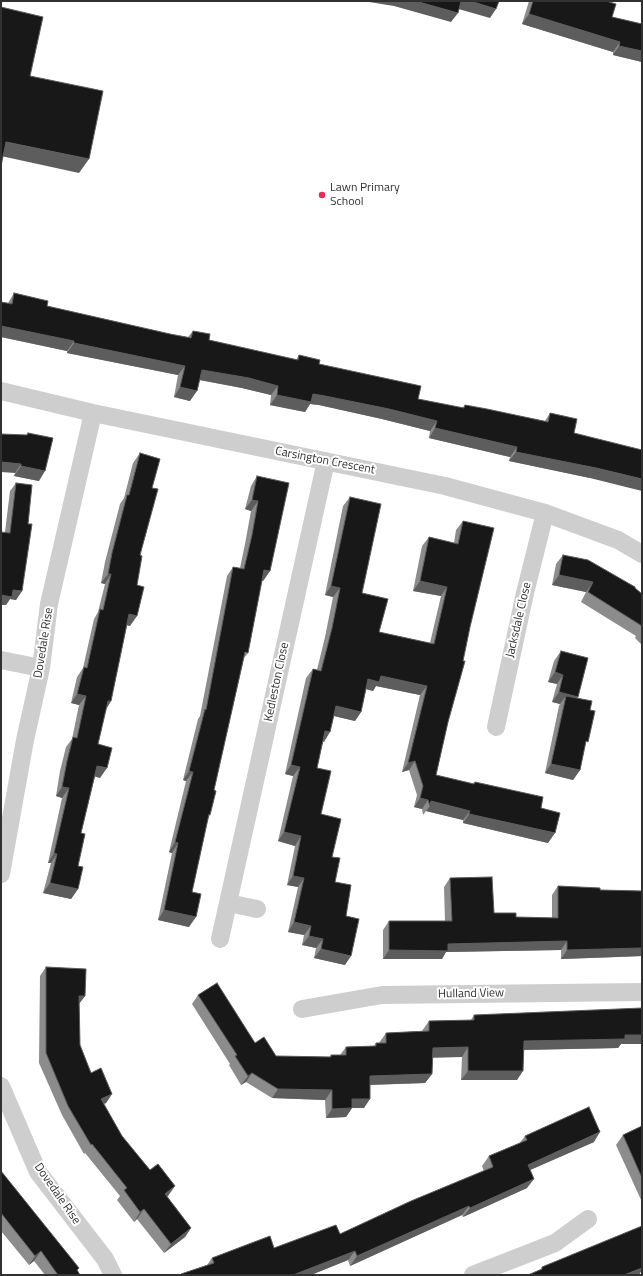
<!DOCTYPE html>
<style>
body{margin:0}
#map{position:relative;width:643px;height:1276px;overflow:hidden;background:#fff;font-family:"Titillium Web",sans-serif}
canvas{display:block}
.frame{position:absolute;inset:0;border:2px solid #313131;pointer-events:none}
</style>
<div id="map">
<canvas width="643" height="1276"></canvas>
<div class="frame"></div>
</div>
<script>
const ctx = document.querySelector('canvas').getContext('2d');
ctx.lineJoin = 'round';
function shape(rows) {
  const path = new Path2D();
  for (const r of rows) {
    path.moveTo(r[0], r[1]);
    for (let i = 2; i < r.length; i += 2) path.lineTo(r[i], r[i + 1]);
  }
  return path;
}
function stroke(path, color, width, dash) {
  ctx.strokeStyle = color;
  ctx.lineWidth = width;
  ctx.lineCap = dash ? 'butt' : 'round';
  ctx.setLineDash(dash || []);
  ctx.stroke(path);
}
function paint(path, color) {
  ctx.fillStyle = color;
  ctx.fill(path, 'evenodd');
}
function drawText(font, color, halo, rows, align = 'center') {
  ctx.font = font + ' "Titillium Web",sans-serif';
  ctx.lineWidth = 4;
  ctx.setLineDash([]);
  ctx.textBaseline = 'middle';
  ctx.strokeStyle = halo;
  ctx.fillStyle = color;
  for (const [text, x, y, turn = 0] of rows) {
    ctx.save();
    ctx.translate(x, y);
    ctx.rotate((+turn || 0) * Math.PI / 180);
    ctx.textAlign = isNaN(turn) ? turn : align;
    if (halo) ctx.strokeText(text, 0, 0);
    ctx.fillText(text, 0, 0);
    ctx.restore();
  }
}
const street = shape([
 [1,391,93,413,445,486,545,513,618,540,642,554],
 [1,660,41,668],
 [496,727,525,593,545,513],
 [1,874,25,740,41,668,49,604,93,413],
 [228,903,257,909],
 [220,939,326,461],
 [302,1009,382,995,642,992],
 [1,1086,38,1172,105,1259,113,1275],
 [473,1275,555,1243,588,1219]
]);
const wall = shape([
 [529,1,606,1,612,17,642,24,642,62,613,55,613,52,522,24],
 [14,293,47,306,170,334,188,337,193,331,209,340,296,360,299,355,319,364,418,399,462,408,465,405,545,421,550,413,574,433,590,478,509,461,510,457,429,438,430,431,382,419,319,405,310,404,305,412,270,405,271,395,242,388,199,380,190,401,174,397,178,375,67,353,67,351,1,337,1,302,8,303],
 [28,433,39,481,14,476,27,435],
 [140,453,152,488,140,555,137,585,130,626,127,625,111,701,106,709,98,744,100,778,95,776,81,833,78,866,78,889,71,899,43,893,51,863,48,863,62,798,56,796,60,771,66,747,72,739,79,705,71,703,77,677,83,668,94,619,98,612,105,584,101,583,105,562,120,504,124,498,133,463],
 [257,476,270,571,263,581,262,581,248,653,244,658,214,790,210,815,208,819,192,892,189,927,158,920,172,853,169,852,186,781,183,780,198,719,200,716,227,576,233,567,240,568,245,544,251,511,245,509,251,486],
 [16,483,22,591,16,600,10,599,6,605,5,532,10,491],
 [350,497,362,593,379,632,430,643,441,596,413,591,422,546,429,537,454,543,456,530,463,521,448,722,436,775,473,784,475,782,541,808,548,843,463,823,463,820,426,811,423,815,422,809,414,807,417,795,409,770,402,772,420,695,376,686,373,691,366,689,361,712,355,721,334,716,324,742,323,741,317,768,321,814,332,857,335,882,346,916,345,965,314,958,316,948,302,945,304,935,288,932,298,887,287,885,295,846,278,841,293,776,285,774,306,678,313,669,317,670,325,637,333,597,325,595,343,506],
 [563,555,635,588,642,594,642,645,635,638,636,636,581,602,586,592,552,585,556,564],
 [561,651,577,698,590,710,585,746,580,770,573,780,545,773,559,706,560,704,552,702,557,684,548,682,554,661],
 [450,878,494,913,516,917,552,918,552,895,558,886,600,890,642,891,642,956,617,957,561,959,561,950,446,952,442,959,383,959,383,930,389,921,445,921,444,887],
 [46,967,85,996,79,1004,80,1045,91,1073,112,1094,106,1103,104,1104,122,1136,168,1196,167,1196,191,1228,185,1237,164,1253,137,1219,134,1222,117,1200,120,1196,85,1153,84,1154,62,1115,39,1063,40,976],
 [198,995,255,1043,276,1056,329,1057,331,1055,340,1055,346,1047,374,1046,376,1043,379,1043,386,1033,422,1031,429,1021,471,1020,474,1015,621,1044,618,1048,524,1050,517,1080,461,1080,462,1057,432,1057,432,1074,425,1083,370,1085,364,1108,352,1108,346,1117,326,1118,325,1100,272,1098,246,1082,241,1085,229,1065,230,1064,192,1004],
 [642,1126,642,1202,616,1145,623,1135],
 [525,1136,594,1142,530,1170,527,1188,463,1217,462,1215,350,1266,348,1260,311,1275,180,1275,181,1274,207,1265,212,1258,274,1248,340,1234,484,1171,482,1166,489,1156,519,1144],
 [1,1171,77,1270,80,1275,45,1275,34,1261,29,1265,1,1231]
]);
const shadedWall = shape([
 [363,1,415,1,458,13,451,22,394,6],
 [460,1,470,1,496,9,490,18,455,8],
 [529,14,620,42,613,52,522,24],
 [619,46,642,51,642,62,613,55],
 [6,142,89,159,79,173,1,156],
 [1,326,74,341,67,351,1,337],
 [74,343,185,366,178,375,67,353],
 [202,370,249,378,278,386,271,395,242,388,195,379],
 [180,387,197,391,190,401,174,397],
 [313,394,325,396,389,409,437,421,430,431,382,419,319,405,310,404,305,412,270,405,277,395],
 [435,428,517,447,510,457,429,438],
 [516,452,596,468,642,479,642,491,590,478,509,461],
 [1,462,21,464,15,473,1,472],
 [21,466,45,471,39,481,14,476],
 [252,500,258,501,251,511,245,509],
 [264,570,270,571,263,581,257,580],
 [108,574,111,574,105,584,101,583],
 [559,575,593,582,586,592,552,585],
 [420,581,447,587,441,596,413,591],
 [331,586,340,588,333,597,325,595],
 [13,590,22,591,16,600,10,599,6,605,1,605,1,595],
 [129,614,137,616,130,626,122,624],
 [555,672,563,675,557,684,548,682],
 [381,676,427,686,420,695,376,686,373,691,362,688,368,679],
 [559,692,578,697,571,707,566,696,560,704,552,702],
 [77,694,86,696,79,705,71,703],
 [108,701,111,701,105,711],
 [336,706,361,712,355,721,330,715],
 [325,731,330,732,324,742,319,740],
 [415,761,409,770,402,772,408,763],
 [551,764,580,770,573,780,545,773],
 [291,765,300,767,293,776,285,774],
 [97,766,107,768,100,778,90,775],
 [189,771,193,772,186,781,183,780],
 [62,787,69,788,62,798,56,796],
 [420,798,428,800,422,809,414,807],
 [431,801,470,811,463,820,426,811,430,806],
 [469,814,555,833,548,843,463,823],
 [284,832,301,836,295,846,278,841],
 [175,842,178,843,172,853,169,852],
 [54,853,57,854,51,863,48,863],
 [293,876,304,878,298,887,287,885],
 [50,883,78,889,71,899,43,893],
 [164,910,196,917,189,927,158,920],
 [294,922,311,926,304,935,288,932],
 [309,936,323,939,316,948,302,945],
 [567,941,561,950,446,952,442,959,383,959,389,950,448,944],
 [623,948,642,948,642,956,617,957,561,959,567,950],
 [321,949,351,956,345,965,314,958],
 [79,996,85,996,78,1005],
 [625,1035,642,1035,642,1044,621,1044,618,1048,517,1050,524,1041],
 [468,1047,462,1057,426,1058,433,1048],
 [468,1071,523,1071,517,1080,461,1080],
 [252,1073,246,1082,241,1085,248,1076],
 [432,1074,425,1083,363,1085,370,1076],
 [278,1089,332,1090,325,1100,272,1098],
 [112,1094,106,1103,94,1108,101,1099],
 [352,1099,370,1099,364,1108,352,1108,346,1117,326,1118,332,1109],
 [600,1132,594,1142,521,1174,528,1165],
 [534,1179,527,1188,463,1217,470,1208],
 [175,1186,168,1196,158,1203,165,1194],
 [469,1206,462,1215,350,1266,357,1256],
 [144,1209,137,1219,134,1222,140,1212],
 [191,1228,185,1237,164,1253,171,1244],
 [41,1251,34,1261,29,1265,35,1256],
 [355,1251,348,1260,311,1275,293,1275],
 [642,1268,642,1270,639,1275,624,1275]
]);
const building = shape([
 [415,1,461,1,458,13,415,1],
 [470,1,499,1,496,9,470,1],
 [533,1,606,1,616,4,612,17,642,24,642,51,619,46,620,42,529,14,533,1],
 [1,7,43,17,30,76,103,91,89,159,6,142,1,166,1,7],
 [14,293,48,301,47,306,170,334,191,338,193,331,210,334,209,340,298,360,299,355,320,360,319,364,421,386,418,399,464,408,465,405,487,409,548,422,550,413,577,419,574,433,642,450,642,479,596,468,516,452,517,447,435,428,437,421,389,409,325,396,313,394,311,402,277,395,278,386,249,378,202,370,197,391,180,387,185,366,74,343,74,341,1,326,1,302,12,304,14,293],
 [28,433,53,438,45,471,21,466,21,464,1,462,1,434,27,435,28,433],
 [140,453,160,459,152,488,158,489,140,555,142,556,137,585,144,587,137,616,129,614,111,701,108,701,98,744,112,748,107,768,97,766,81,833,85,834,78,866,83,867,78,889,50,883,57,854,54,853,69,788,62,787,67,761,73,737,77,738,86,696,77,694,84,667,87,668,100,609,103,610,111,574,108,574,112,553,127,495,129,495,140,453],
 [257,476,289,483,270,571,264,570,248,653,245,652,214,790,216,791,210,815,209,814,192,892,201,894,196,917,164,910,178,843,175,842,193,772,189,771,205,709,206,710,233,567,244,569,252,535,258,501,252,500,257,476],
 [16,483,32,485,28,524,32,524,22,591,13,590,12,597,1,595,1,532,10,533,16,483],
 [350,497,381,504,362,593,388,599,379,632,434,644,447,587,420,581,429,537,458,544,463,521,494,528,470,627,463,661,465,661,448,722,436,775,474,784,475,782,543,797,541,808,560,813,555,833,469,814,470,811,431,801,430,806,428,800,420,798,423,786,415,761,408,763,427,686,381,676,379,682,368,679,361,712,336,706,330,732,325,731,317,768,331,771,321,814,341,819,332,857,340,858,335,882,351,885,346,916,359,919,351,956,321,949,323,939,309,936,311,926,294,922,304,878,293,876,301,836,284,832,300,767,291,765,313,669,321,671,332,628,340,588,331,586,350,497],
 [563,555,588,560,635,587,635,588,642,594,642,626,588,592,593,582,559,575,563,555],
 [561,651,588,658,578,697,559,692,563,675,555,672,561,651],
 [566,696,592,701,590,710,595,711,588,742,586,741,580,770,551,764,566,696],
 [492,877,494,913,516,913,516,917,558,918,558,886,600,888,600,890,642,891,642,948,567,950,567,941,448,944,448,951,389,950,389,921,452,921,450,878,492,877],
 [46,967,86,969,85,996,79,996,80,1045,91,1073,101,1068,112,1094,101,1099,122,1136,150,1170,158,1164,175,1186,165,1194,191,1228,171,1244,144,1209,140,1212,124,1190,127,1188,92,1144,91,1145,68,1106,46,1053,46,967],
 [217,983,255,1043,264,1037,276,1056,331,1057,331,1055,346,1055,346,1047,376,1046,376,1043,386,1043,386,1033,429,1031,429,1021,474,1020,474,1015,642,1008,642,1035,625,1035,625,1039,524,1041,523,1071,468,1071,468,1047,433,1048,432,1074,370,1076,370,1099,352,1099,352,1108,332,1109,332,1090,278,1089,252,1073,248,1076,235,1056,237,1055,198,995,217,983],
 [589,1107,600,1132,528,1165,534,1179,470,1208,469,1206,357,1256,355,1251,293,1275,182,1275,181,1274,214,1263,212,1258,270,1236,274,1248,336,1225,340,1234,411,1201,493,1167,489,1156,527,1140,525,1136,589,1107],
 [642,1126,642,1178,623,1135,642,1126],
 [1,1171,79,1268,77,1270,80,1275,58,1275,41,1251,35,1256,1,1213,1,1171],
 [642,1226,642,1268,624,1275,528,1275,542,1269,542,1267,642,1226]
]);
const markers = [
 [322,195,4,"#f32850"]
];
const poiNames = [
 ["Lawn Primary",330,188],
 ["School",330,202]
];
const streetNames = [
 ["Carsington Crescent",325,461,11],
 ["Jacksdale Close",519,620,-77],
 ["Dovedale Rise",44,643,-81],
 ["Kedleston Close",277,682,-78],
 ["Hulland View",471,994,-1],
 ["Dovedale Rise",57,1194,55]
];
stroke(street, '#cecece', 18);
paint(wall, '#8c8c8c');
paint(shadedWall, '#5d5d5d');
paint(building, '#181818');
stroke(building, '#5d5d5d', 1);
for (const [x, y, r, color] of markers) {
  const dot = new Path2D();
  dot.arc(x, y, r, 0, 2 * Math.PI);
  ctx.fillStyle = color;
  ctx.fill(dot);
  stroke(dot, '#fff', 1.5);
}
drawText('12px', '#313131', '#fff', poiNames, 'left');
drawText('12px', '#313131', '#fff', streetNames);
</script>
